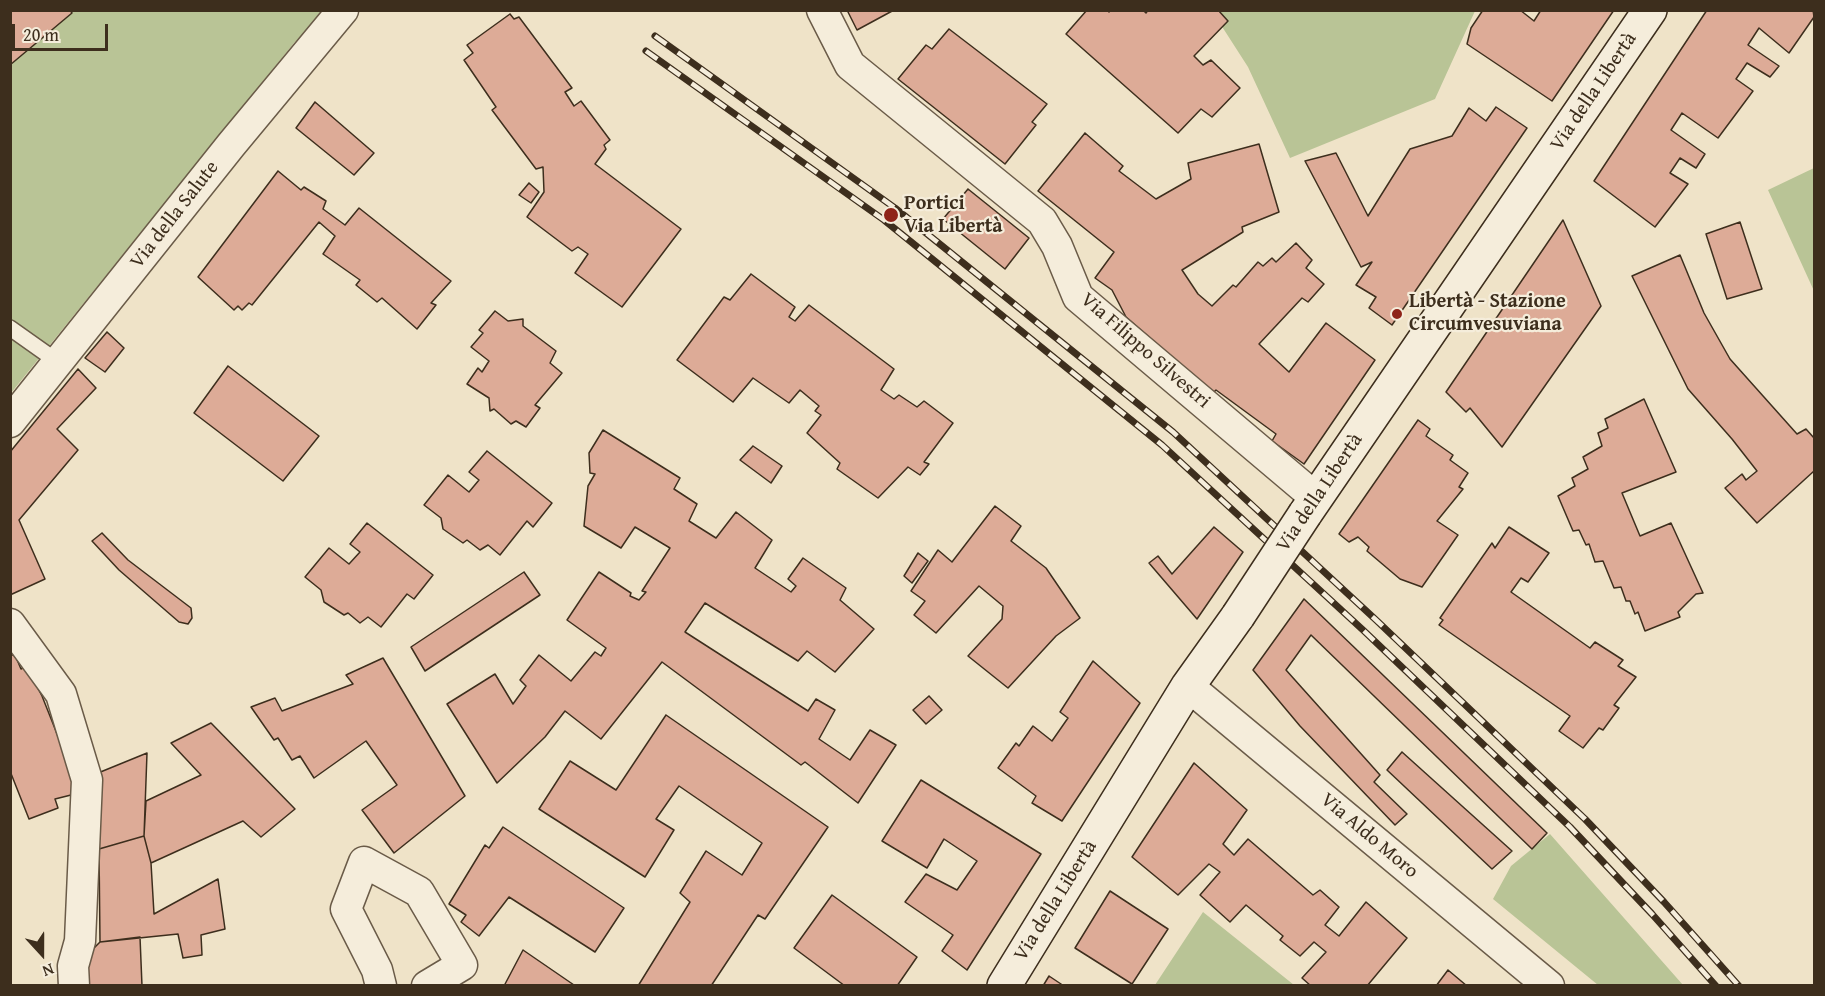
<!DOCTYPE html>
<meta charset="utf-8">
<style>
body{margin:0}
#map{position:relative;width:1825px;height:996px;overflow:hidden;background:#efe3c8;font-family:"Gentium Book Plus",serif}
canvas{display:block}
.frame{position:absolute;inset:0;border:12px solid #3d2e1d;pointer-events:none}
.north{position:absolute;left:12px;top:924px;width:60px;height:60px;-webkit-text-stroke:4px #f5eddb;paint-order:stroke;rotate:159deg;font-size:16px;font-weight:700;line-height:24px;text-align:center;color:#3d2e1d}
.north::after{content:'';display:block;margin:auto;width:21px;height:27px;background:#3d2e1d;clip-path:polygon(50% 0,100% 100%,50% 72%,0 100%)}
.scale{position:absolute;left:12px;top:24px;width:96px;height:27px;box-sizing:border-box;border:3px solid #3d2e1d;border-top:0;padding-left:8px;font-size:18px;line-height:21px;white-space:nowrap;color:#3d2e1d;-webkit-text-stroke:4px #f5eddb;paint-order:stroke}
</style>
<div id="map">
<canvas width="1825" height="996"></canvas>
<div class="frame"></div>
<div class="north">N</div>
<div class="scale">20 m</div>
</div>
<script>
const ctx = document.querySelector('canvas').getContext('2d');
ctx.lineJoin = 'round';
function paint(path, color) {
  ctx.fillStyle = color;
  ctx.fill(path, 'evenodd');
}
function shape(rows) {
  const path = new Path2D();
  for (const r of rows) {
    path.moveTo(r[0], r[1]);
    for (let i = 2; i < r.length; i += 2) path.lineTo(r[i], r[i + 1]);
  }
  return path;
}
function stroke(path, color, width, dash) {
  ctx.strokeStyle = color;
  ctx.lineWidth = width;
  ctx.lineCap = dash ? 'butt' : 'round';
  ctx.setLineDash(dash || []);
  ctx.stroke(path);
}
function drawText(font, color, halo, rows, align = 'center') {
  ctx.font = font + ' "Gentium Book Plus",serif';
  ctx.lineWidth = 4.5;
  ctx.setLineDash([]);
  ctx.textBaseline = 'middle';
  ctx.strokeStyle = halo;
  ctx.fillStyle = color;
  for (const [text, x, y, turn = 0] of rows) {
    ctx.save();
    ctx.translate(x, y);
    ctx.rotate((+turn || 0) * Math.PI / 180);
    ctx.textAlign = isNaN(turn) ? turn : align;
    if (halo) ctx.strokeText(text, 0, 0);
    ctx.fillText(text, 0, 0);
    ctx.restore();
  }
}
const green = shape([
 [11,11,327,11,294,43,11,393],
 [1212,11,1475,11,1435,99,1290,158,1248,67],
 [1814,168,1814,291,1768,190],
 [1550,834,1683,985,1598,985,1493,899,1511,866],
 [1203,912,1294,985,1155,985]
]);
const building = shape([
 [10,10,70,10,72,13,10,65,10,10],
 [847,10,894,10,857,30,847,10],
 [1087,10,1107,10,1109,12,1111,10,1143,10,1146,13,1148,10,1218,10,1228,21,1194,56,1203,65,1211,60,1240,88,1212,117,1201,109,1178,133,1066,34,1087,10],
 [1483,10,1520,10,1534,21,1541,10,1614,10,1552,101,1467,44,1471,28,1483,10],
 [1707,10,1813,10,1814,17,1789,53,1759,28,1748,45,1779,66,1770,77,1747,63,1736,79,1753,91,1718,138,1682,113,1671,130,1705,154,1696,168,1680,158,1670,173,1688,184,1655,227,1594,181,1707,10],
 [510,14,514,19,519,17,572,88,565,92,574,106,581,101,610,140,604,145,606,149,595,164,681,229,622,307,575,273,588,254,578,247,572,251,527,217,544,192,543,167,536,169,492,110,496,107,464,60,473,53,467,45,510,14],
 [949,29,1047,104,1032,122,1036,125,1005,164,898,79,926,45,932,49,949,29],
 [315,102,374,153,354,175,296,128,315,102],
 [1496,107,1527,128,1392,325,1369,308,1376,297,1356,285,1372,262,1361,267,1305,161,1336,153,1368,216,1410,149,1452,136,1469,108,1486,121,1496,107],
 [1085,133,1123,166,1119,171,1156,199,1191,179,1188,163,1259,144,1279,212,1242,227,1243,232,1182,270,1198,294,1212,306,1233,285,1236,287,1258,262,1263,266,1272,258,1276,262,1296,243,1312,260,1306,268,1324,284,1308,302,1302,298,1259,344,1289,372,1326,323,1375,360,1304,464,1272,441,1276,434,1216,390,1213,393,1126,317,1112,290,1095,278,1114,252,1038,191,1085,133],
 [278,171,301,190,304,187,326,201,323,209,345,225,359,208,451,281,431,303,436,305,417,329,382,298,377,302,356,285,360,280,323,254,335,236,319,222,252,305,249,303,242,310,238,306,234,310,198,277,278,171],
 [529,183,539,192,531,203,519,195,529,183],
 [968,189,1029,238,1005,269,943,219,968,189],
 [1563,220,1601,306,1502,447,1470,408,1466,412,1446,392,1563,220],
 [1740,222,1762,289,1727,299,1706,234,1740,222],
 [1680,255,1704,313,1730,359,1797,434,1806,429,1814,438,1814,471,1757,523,1725,488,1742,474,1746,480,1757,471,1732,439,1688,389,1632,276,1680,255],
 [751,274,795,307,789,317,795,321,809,305,894,369,881,390,894,399,899,395,917,407,924,401,953,423,924,462,929,464,920,475,908,467,878,498,837,469,840,463,807,433,821,415,815,411,819,406,800,390,789,403,753,378,733,402,677,360,724,297,730,300,751,274],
 [495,311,508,321,523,319,523,326,556,351,550,363,562,373,535,405,540,408,526,427,516,421,511,424,494,409,490,411,489,398,467,384,478,368,482,372,489,361,471,347,483,333,479,330,495,311],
 [107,332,124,348,105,372,85,358,107,332],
 [228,366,319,436,283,481,194,413,228,366],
 [78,369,96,388,57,429,78,450,19,520,45,579,10,595,10,452,78,369],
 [1644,399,1676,472,1622,493,1640,536,1671,523,1703,593,1696,594,1678,612,1680,617,1645,631,1638,612,1635,614,1630,601,1626,601,1621,587,1614,588,1603,561,1595,562,1589,544,1586,545,1579,530,1573,531,1558,496,1575,486,1572,478,1588,469,1583,457,1602,446,1598,433,1608,428,1605,419,1644,399],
 [1418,420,1430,429,1426,436,1453,455,1450,460,1468,473,1459,487,1463,489,1437,521,1458,535,1422,587,1400,579,1367,551,1369,547,1358,537,1349,542,1339,534,1418,420],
 [603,430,680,478,674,489,697,504,689,521,716,538,736,512,772,540,755,568,791,592,796,586,788,579,803,558,846,588,840,600,874,629,835,672,807,651,798,661,705,603,685,632,808,711,816,699,835,710,819,739,850,760,870,730,896,745,858,803,805,762,801,765,662,662,601,739,565,711,545,737,497,783,447,704,495,674,513,704,526,686,520,680,539,655,571,681,595,652,601,656,606,648,567,620,599,572,631,593,630,596,639,600,646,592,642,591,670,548,635,527,621,548,584,526,588,486,595,474,590,473,589,453,603,430],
 [753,446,782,466,771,483,740,460,753,446],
 [487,451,552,503,533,527,527,521,500,555,488,545,480,550,467,540,463,543,443,529,441,518,424,505,448,475,469,492,479,480,469,472,487,451],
 [995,506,1021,526,1011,541,1046,568,1080,618,1056,636,1008,688,968,656,1002,619,1003,606,979,586,936,633,914,615,925,601,911,591,938,550,952,562,995,506],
 [367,523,433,575,414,599,407,594,381,627,368,617,360,623,348,613,344,615,324,602,321,590,305,577,329,548,349,564,360,552,350,544,367,523],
 [1214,527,1243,552,1197,619,1149,563,1158,556,1172,574,1214,527],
 [1509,527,1549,553,1528,582,1521,578,1511,592,1590,648,1595,642,1623,660,1618,666,1636,677,1614,705,1619,708,1603,730,1599,728,1583,748,1559,731,1570,716,1439,625,1443,620,1440,618,1492,543,1495,548,1509,527],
 [102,533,128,560,191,608,192,618,188,624,179,622,119,570,92,541,102,533],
 [918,553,928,561,912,583,904,576,918,553],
 [524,572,540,595,425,671,411,647,524,572],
 [1304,599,1547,833,1532,849,1311,635,1286,670,1380,775,1374,782,1407,814,1395,825,1300,726,1253,670,1304,599],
 [10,655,15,655,21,669,26,666,42,696,67,759,75,794,55,799,58,808,29,819,10,771,10,655],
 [383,658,465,796,394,853,362,810,397,785,366,741,314,778,300,756,292,760,278,738,274,740,251,707,275,698,282,711,353,684,346,675,383,658],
 [1093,661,1140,703,1062,821,1032,803,1036,796,998,768,1016,743,1019,746,1033,726,1052,741,1068,718,1060,712,1093,661],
 [929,696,942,710,926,724,913,710,929,696],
 [666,715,828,827,765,919,758,915,711,986,638,986,690,902,680,893,706,851,742,875,762,843,679,786,656,819,674,830,645,877,539,809,570,761,616,790,666,715],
 [211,723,295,809,261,837,243,821,151,863,144,836,146,801,201,775,171,743,211,723],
 [1402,752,1512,851,1492,869,1387,770,1402,752],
 [147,753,144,836,99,849,98,773,147,753],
 [1194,763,1247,810,1223,844,1234,855,1248,839,1313,895,1320,890,1339,907,1325,925,1339,936,1366,902,1407,938,1367,986,1311,986,1302,978,1326,952,1314,942,1300,956,1280,940,1283,936,1246,905,1230,922,1200,895,1220,872,1209,864,1178,895,1132,857,1194,763],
 [921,780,1041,854,967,970,942,951,953,935,905,902,926,874,957,890,977,861,944,839,927,868,882,841,921,780],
 [503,827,624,908,595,952,509,897,479,936,461,922,466,915,449,904,485,845,489,848,503,827],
 [144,836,151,863,154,914,218,879,225,929,201,935,202,955,183,958,178,934,100,942,99,849,144,836],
 [1110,891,1168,929,1132,984,1075,948,1110,891],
 [832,895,917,957,897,986,845,986,794,948,832,895],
 [140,937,142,986,78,986,91,951,100,942,140,937],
 [523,950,574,985,574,986,504,986,523,950],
 [1448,970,1467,986,1436,986,1448,970],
 [1049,976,1064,986,1043,986,1049,976]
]);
const lane = shape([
 [10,328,58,362]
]);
const street = shape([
 [822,10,850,65,1042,221,1057,246,1078,297,1316,498],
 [10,422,231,145,343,10],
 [10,624,61,694,87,780,80,941,73,966,74,986],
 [1188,686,1549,986],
 [381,986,377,970,346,909,364,862,419,892,462,965,427,986]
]);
const secondary = shape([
 [1305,514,1650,10],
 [1004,986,1188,686,1238,616]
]);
const rail = shape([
 [655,36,895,208,1173,432,1375,619,1585,819,1664,902,1739,986],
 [646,51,884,220,1162,445,1363,630,1570,827,1652,914,1716,986]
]);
const secondaryBridge = shape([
 [1238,616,1305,514]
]);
const markers = [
 [891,215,8,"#8f2418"],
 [1397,314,6,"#8f2418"]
];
const streetNames = [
 ["Via della Libertà",1594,92,-56],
 ["Via della Salute",175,215,-52],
 ["Via Filippo Silvestri",1145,351,41],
 ["Via della Libertà",1320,493,-56],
 ["Via Aldo Moro",1369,836,40],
 ["Via della Libertà",1056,901,-58]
];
const poiNames = [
 ["Portici",904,204],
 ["Via Libertà",904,227],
 ["Libertà - Stazione",1409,302],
 ["Circumvesuviana",1409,325]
];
paint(green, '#b9c496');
paint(building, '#ddab97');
stroke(building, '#3d2e1d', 1.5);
stroke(lane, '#6a5b48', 18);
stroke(street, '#6a5b48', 33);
stroke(secondary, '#3d2e1d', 36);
stroke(lane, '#f5eddb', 15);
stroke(street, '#f5eddb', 30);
stroke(secondary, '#f5eddb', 33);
stroke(rail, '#3d2e1d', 7);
stroke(rail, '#f5eddb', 4.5, [14]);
stroke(secondaryBridge, '#3d2e1d', 36, []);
stroke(secondaryBridge, '#f5eddb', 33);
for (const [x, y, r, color] of markers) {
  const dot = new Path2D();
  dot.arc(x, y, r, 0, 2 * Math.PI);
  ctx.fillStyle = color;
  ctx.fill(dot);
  stroke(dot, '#f5eddb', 2);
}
drawText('20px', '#3d2e1d', '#f5eddb', streetNames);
drawText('bold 20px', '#3d2e1d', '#f5eddb', poiNames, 'left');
</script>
